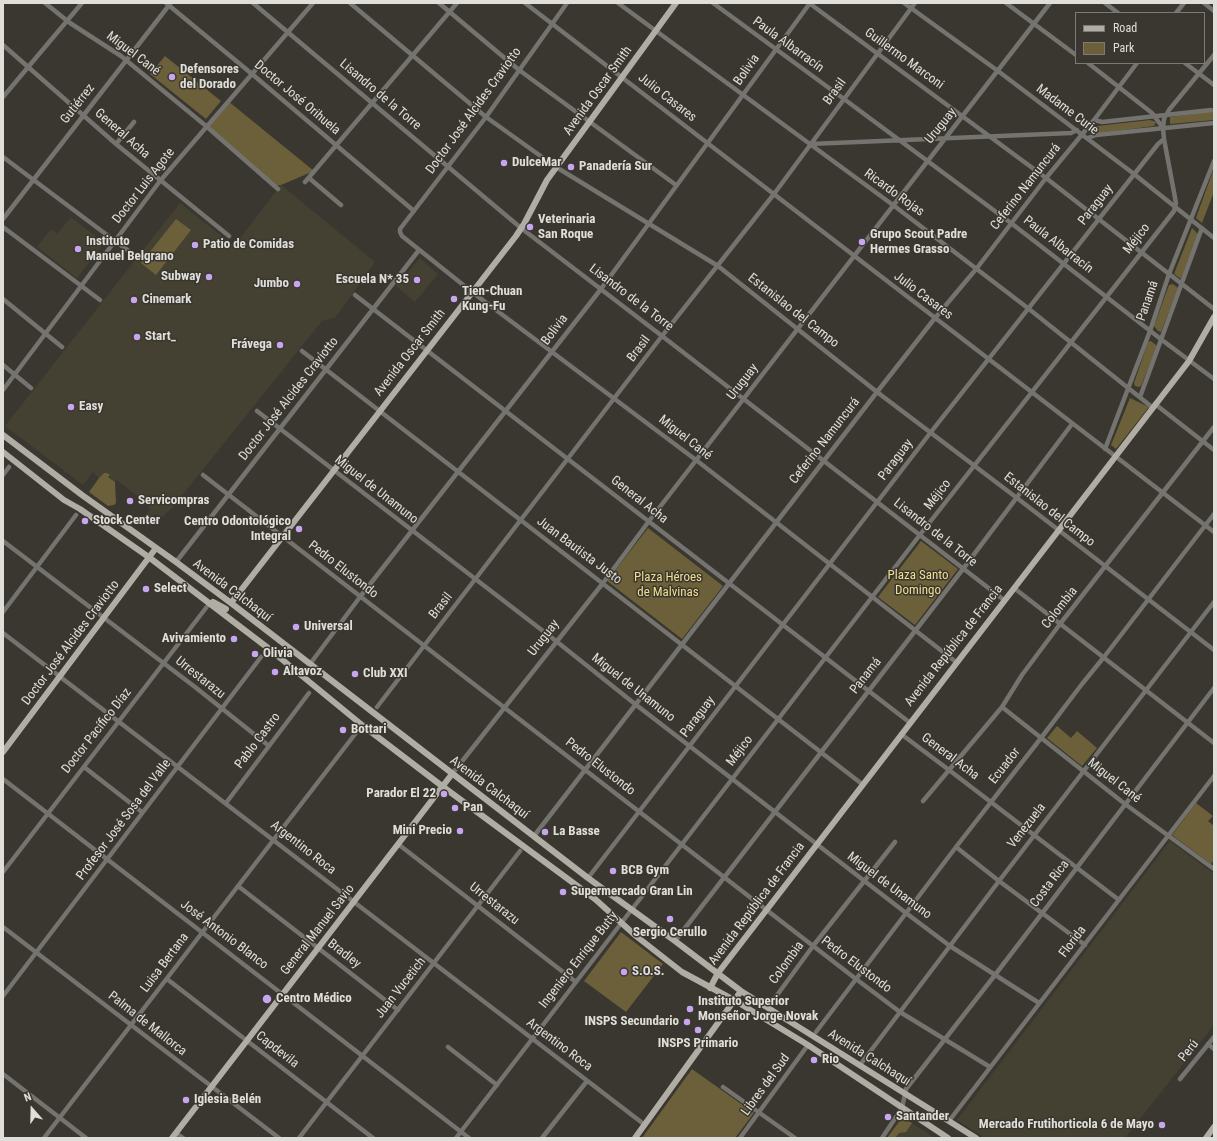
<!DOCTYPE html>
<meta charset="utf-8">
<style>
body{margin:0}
#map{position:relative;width:1217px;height:1141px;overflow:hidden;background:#39372f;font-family:"Roboto Condensed",sans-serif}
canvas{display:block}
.frame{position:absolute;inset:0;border:4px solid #e0ded9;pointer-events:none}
.legend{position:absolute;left:1075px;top:12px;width:130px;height:52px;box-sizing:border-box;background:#39372f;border:1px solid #7c7a73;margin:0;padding:5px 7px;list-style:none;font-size:12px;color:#e0ded9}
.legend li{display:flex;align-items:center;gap:8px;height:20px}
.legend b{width:20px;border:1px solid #7c7a73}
.north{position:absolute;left:12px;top:1089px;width:40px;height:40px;-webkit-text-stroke:3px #39372f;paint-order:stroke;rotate:340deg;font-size:11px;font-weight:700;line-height:16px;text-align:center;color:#e0ded9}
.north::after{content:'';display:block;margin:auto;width:14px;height:18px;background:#e0ded9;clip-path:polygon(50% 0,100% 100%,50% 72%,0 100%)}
</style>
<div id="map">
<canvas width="1217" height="1141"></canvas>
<div class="frame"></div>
<ul class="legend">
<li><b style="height:5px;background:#b0ada5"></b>Road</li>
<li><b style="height:11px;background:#6b6039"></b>Park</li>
</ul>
<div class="north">N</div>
</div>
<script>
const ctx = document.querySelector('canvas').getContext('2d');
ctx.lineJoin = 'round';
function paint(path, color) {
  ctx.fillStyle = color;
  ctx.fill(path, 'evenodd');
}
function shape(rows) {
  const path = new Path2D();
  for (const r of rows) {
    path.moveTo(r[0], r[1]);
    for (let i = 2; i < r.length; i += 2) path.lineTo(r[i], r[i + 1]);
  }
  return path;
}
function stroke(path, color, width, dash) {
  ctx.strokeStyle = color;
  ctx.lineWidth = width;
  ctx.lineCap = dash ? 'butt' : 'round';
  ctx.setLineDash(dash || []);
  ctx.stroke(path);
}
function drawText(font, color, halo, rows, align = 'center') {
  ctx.font = font + ' "Roboto Condensed",sans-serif';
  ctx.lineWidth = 3;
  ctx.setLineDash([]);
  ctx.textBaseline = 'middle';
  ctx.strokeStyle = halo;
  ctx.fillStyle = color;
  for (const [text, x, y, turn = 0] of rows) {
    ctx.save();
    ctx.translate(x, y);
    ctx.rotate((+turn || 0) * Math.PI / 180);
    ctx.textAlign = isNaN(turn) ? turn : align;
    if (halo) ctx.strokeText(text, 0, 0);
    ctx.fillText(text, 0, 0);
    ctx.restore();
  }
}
const built = shape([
 [281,185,375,262,335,318,322,321,172,508,161,518,157,514,154,515,151,519,146,515,150,510,149,505,117,480,115,482,104,473,99,478,93,472,83,485,5,426,180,203,234,246],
 [71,217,104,243,77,278,37,247,51,229,57,234],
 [420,258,438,274,415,302,396,286],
 [1170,841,1214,874,1214,1025,1125,1138,985,1138,957,1120],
 [904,1118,935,1138,887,1138,901,1119]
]);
const green = shape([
 [165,56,221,101,206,119,150,74],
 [228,101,314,171,281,185,275,186,206,126],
 [1214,111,1214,120,1170,124,1170,117],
 [1150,120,1156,122,1154,126,1101,133,1093,131,1097,126],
 [1214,168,1214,192,1202,223,1196,218],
 [176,219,191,230,156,275,141,263],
 [1192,228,1198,234,1181,279,1174,274],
 [1173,284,1178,288,1161,332,1158,331,1154,326,1169,285],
 [1151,341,1157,346,1141,386,1139,387,1135,386,1134,383,1148,342],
 [1130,398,1149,407,1116,449,1111,445],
 [104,473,107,473,110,475,108,477,115,482,116,503,114,505,108,506,89,492,99,478],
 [648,528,723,586,682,639,607,581],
 [921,541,958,569,915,625,878,597],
 [1057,726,1071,738,1077,731,1097,748,1082,766,1047,738],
 [1196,803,1213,816,1208,821,1214,826,1214,860,1211,864,1172,835],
 [621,932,663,964,626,1012,584,981],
 [692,1069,754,1113,735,1138,642,1138],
 [904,1118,912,1123,906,1132,899,1133,895,1138,887,1138,901,1119]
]);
const minor = shape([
 [45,3,70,23,121,56,206,126,278,189],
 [166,3,252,74,414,211],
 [253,3,521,228,662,336,1004,600],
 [350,3,486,117,556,167,718,266,877,392,1017,498,1214,650],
 [439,3,519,70,676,185],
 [525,3,1214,532],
 [567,3,486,117,400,229,400,232,402,236,472,292,696,460,956,662],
 [618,3,893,205,1029,309,1152,407],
 [713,3,844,99,1011,223,1162,340,1214,379],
 [809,3,1046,178,1214,309],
 [904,3,998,71,1134,174,1214,238],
 [1006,3,1076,55],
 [1105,3,1118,13],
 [1204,3,1214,11],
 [1176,13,1184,3],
 [3,45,116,144,229,236],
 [1088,63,1152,113,1163,128],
 [1185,63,1214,85],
 [3,97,82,3],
 [1094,120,1102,122,1211,110],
 [1088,138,1096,135,1214,123],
 [116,144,134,122],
 [810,144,1071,133,1077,130],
 [3,157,115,241,133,254],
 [309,178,341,205],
 [305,182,457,3],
 [3,219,170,4],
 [3,227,100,300],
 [355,295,909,722],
 [3,299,62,347],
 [302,351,862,784],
 [3,365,31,388],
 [3,390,160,181,313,3],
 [1140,397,1202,228],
 [1155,404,1214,450],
 [257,411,556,641,635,704,906,913,950,946,1039,1003],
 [1105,449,1150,331,1169,274,1214,161],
 [3,475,9,467],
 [203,475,856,979,900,1012,990,1067],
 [3,541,195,687,269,746],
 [176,562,419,250],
 [1014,588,1214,743],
 [3,612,76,515],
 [3,633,645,1125],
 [310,664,360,597,601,289,810,3],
 [377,707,662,336,774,194,915,3],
 [1002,707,1125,804,1214,869],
 [901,734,949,770,1119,900],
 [84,767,142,812],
 [452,774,603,583,649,521,1050,3],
 [3,779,469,1138],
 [923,801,1002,707,1022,675,1060,624,1214,427],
 [226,803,309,693],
 [534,836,877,392,935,318,977,268,1046,178,1094,120,1137,63],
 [398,844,576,982],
 [956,847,999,881,1085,945],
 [3,872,209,604],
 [588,878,931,432,1158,144,1164,139,1163,128,1164,119,1169,110,1214,55],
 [238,886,398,1010],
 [3,927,279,1138],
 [675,941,963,569,1072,424],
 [167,979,373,1138],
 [3,996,261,657],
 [772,1002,813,946,895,842],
 [816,1032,956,847,1041,738,1082,684,1104,657,1214,514],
 [1208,1044,1214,1049],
 [448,1047,497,1085],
 [860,1065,999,881,1214,602],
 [3,1074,86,1138],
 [1180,1079,1214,1037],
 [723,1087,795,1138],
 [949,1121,1214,776],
 [176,1133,183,1138],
 [44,1138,362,725],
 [299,1138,520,851],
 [456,1138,919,536,1174,211,1176,203,1164,139],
 [542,1138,587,1081],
 [740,1138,808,1045],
 [882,1138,902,1108,906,1089,995,975,1214,688]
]);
const major = shape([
 [3,435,82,495,176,562,231,603,588,878,675,941,741,991,976,1138],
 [3,452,64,500,80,509,150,558,268,648,362,725,442,786,595,899,636,936,682,972,734,1000,808,1045,948,1138],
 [213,602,226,609],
 [231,603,516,236,524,224,547,180,676,3],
 [3,752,156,548],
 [710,988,718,973,1189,361,1214,317],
 [172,1138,452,774],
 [635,1138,741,991],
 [1206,1138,1214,1127]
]);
const markers = [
 [172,77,4,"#c7a6ef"],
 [504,163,4,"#c7a6ef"],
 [571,167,4,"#c7a6ef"],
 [530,227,4,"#c7a6ef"],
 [862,242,4,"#c7a6ef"],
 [195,245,4,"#c7a6ef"],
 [78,249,4,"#c7a6ef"],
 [209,277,4,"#c7a6ef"],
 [417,280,4,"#c7a6ef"],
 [297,284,4,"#c7a6ef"],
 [454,299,4,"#c7a6ef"],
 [134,300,4,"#c7a6ef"],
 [137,337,4,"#c7a6ef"],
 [280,345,4,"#c7a6ef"],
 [71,407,4,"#c7a6ef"],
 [130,501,4,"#c7a6ef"],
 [85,521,4,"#c7a6ef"],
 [299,529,4,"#c7a6ef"],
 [146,589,4,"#c7a6ef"],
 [296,627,4,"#c7a6ef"],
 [234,639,4,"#c7a6ef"],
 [255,654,4,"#c7a6ef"],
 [275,672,4,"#c7a6ef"],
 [355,674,4,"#c7a6ef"],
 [343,730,4,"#c7a6ef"],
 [444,794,4,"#c7a6ef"],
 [455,808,4,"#c7a6ef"],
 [460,831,4,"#c7a6ef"],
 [545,832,4,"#c7a6ef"],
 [613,871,4,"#c7a6ef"],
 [563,892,4,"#c7a6ef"],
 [670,919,4,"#c7a6ef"],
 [624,972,4,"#c7a6ef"],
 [267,999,5,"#c7a6ef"],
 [690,1009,4,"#c7a6ef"],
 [687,1022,4,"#c7a6ef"],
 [698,1030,4,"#c7a6ef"],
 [814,1060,4,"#c7a6ef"],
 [186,1100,4,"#c7a6ef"],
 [888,1117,4,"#c7a6ef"],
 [1162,1125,4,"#c7a6ef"]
];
const streetNames = [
 ["Paula Albarracín",788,45,36],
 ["Miguel Cané",133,54,37],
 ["Guillermo Marconi",904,59,36],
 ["Bolivia",747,70,-55],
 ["Avenida Oscar Smith",598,91,-54],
 ["Brasil",835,92,-54],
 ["Lisandro de la Torre",380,95,40],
 ["Doctor José Orihuela",297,98,40],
 ["Julio Casares",667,98,38],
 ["Gutiérrez",78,104,-52],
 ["Madame Curie",1067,110,37],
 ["Doctor José Alcides Craviotto",474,111,-54],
 ["Uruguay",941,126,-51],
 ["General Acha",122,134,41],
 ["Doctor Luis Agote",144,186,-52],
 ["Ceferino Namuncurá",1026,187,-52],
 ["Ricardo Rojas",894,193,36],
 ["Paraguay",1096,205,-52],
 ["Méjico",1137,239,-52],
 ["Paula Albarracín",1058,245,38],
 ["Julio Casares",923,296,37],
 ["Lisandro de la Torre",631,298,37],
 ["Panamá",1148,301,-71],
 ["Estanislao del Campo",793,311,38],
 ["Bolivia",555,330,-53],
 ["Brasil",639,349,-53],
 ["Avenida Oscar Smith",410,353,-52],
 ["Uruguay",743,382,-52],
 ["Doctor José Alcides Craviotto",289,399,-52],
 ["Miguel Cané",685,438,38],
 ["Ceferino Namuncurá",825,441,-52],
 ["Paraguay",896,460,-53],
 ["Miguel de Unamuno",376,490,38],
 ["Méjico",938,495,-52],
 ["General Acha",639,500,38],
 ["Estanislao del Campo",1049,510,38],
 ["Lisandro de la Torre",935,533,38],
 ["Juan Bautista Justo",579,551,37],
 ["Pedro Elustondo",343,570,38],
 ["Avenida Calchaquí",232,591,37],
 ["Brasil",441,606,-52],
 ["Colombia",1060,608,-52],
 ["Uruguay",544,638,-52],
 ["Doctor José Alcides Craviotto",71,643,-53],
 ["Avenida República de Francia",954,646,-52],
 ["Panamá",866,676,-52],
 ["Urrestarazu",200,678,38],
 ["Miguel de Unamuno",633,688,38],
 ["Paraguay",698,717,-53],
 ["Doctor Pacífico Díaz",97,731,-52],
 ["Pablo Castro",258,741,-53],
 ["Méjico",740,751,-53],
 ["General Acha",950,757,37],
 ["Ecuador",1005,766,-52],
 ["Pedro Elustondo",600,767,38],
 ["Miguel Cané",1114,781,38],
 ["Avenida Calchaquí",489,788,37],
 ["Profesor José Sosa del Valle",124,820,-53],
 ["Venezuela",1027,826,-52],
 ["Argentino Roca",303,848,38],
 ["Costa Rica",1050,884,-53],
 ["Miguel de Unamuno",889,886,37],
 ["Urrestarazu",494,904,38],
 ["Avenida República de Francia",757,904,-53],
 ["General Manuel Savio",318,930,-52],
 ["José Antonio Blanco",224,935,37],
 ["Florida",1073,942,-53],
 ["Bradley",344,954,38],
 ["Ingeniero Enrique Butty",579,960,-52],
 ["Luisa Bertana",165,963,-53],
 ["Colombia",787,963,-54],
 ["Pedro Elustondo",856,965,37],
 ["Juan Vucetich",401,988,-52],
 ["Palma de Mallorca",147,1024,38],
 ["Argentino Roca",559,1045,37],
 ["Capdevila",277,1050,38],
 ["Perú",1189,1051,-52],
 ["Avenida Calchaquí",869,1058,32],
 ["Libres del Sud",766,1085,-54]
];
const poiNames = [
 ["Defensores",180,70],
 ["del Dorado",180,85],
 ["DulceMar",512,163],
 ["Panadería Sur",579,167],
 ["Veterinaria",538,220],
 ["San Roque",538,235],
 ["Grupo Scout Padre",870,235],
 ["Hermes Grasso",870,250],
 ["Instituto",86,242],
 ["Manuel Belgrano",86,257],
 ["Patio de Comidas",203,245],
 ["Subway",201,277,"right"],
 ["Escuela N* 35",409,280,"right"],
 ["Jumbo",289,284,"right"],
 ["Tien-Chuan",462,292],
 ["Kung-Fu",462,307],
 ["Cinemark",142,300],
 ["Start_",145,337],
 ["Frávega",272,345,"right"],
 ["Easy",79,407],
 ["Servicompras",138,501],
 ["Stock Center",93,521],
 ["Centro Odontológico",291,522,"right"],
 ["Integral",291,537,"right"],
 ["Select",154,589],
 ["Universal",304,627],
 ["Avivamiento",226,639,"right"],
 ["Olivia",263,654],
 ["Altavoz",283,672],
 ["Club XXI",363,674],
 ["Bottari",351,730],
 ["Parador El 22",436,794,"right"],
 ["Pan",463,808],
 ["Mini Precio",452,831,"right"],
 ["La Basse",553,832],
 ["BCB Gym",621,871],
 ["Supermercado Gran Lin",571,892],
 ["Sergio Cerullo",670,933,"center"],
 ["S.O.S.",632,972],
 ["Centro Médico",276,999],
 ["Instituto Superior",698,1002],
 ["Monseñor Jorge Novak",698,1017],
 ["INSPS Secundario",679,1022,"right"],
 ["INSPS Primario",698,1044,"center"],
 ["Rio",822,1060],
 ["Iglesia Belén",194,1100],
 ["Santander",896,1117],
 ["Mercado Frutihorticola 6 de Mayo",1154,1125,"right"]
];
const parkNames = [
 ["Plaza Santo",918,576],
 ["Domingo",918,591],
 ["Plaza Héroes",668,578],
 ["de Malvinas",668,593]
];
paint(built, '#454132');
paint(green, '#6b6039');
stroke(minor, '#74736f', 4.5);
stroke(major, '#b0ada5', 6);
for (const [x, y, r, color] of markers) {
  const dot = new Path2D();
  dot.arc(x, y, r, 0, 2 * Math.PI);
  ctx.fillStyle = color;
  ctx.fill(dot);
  stroke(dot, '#39372f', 1.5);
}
drawText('13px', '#e0ded9', '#39372f', streetNames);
drawText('bold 13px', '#e0ded9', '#39372f', poiNames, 'left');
drawText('13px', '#f4df90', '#39372f', parkNames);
</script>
